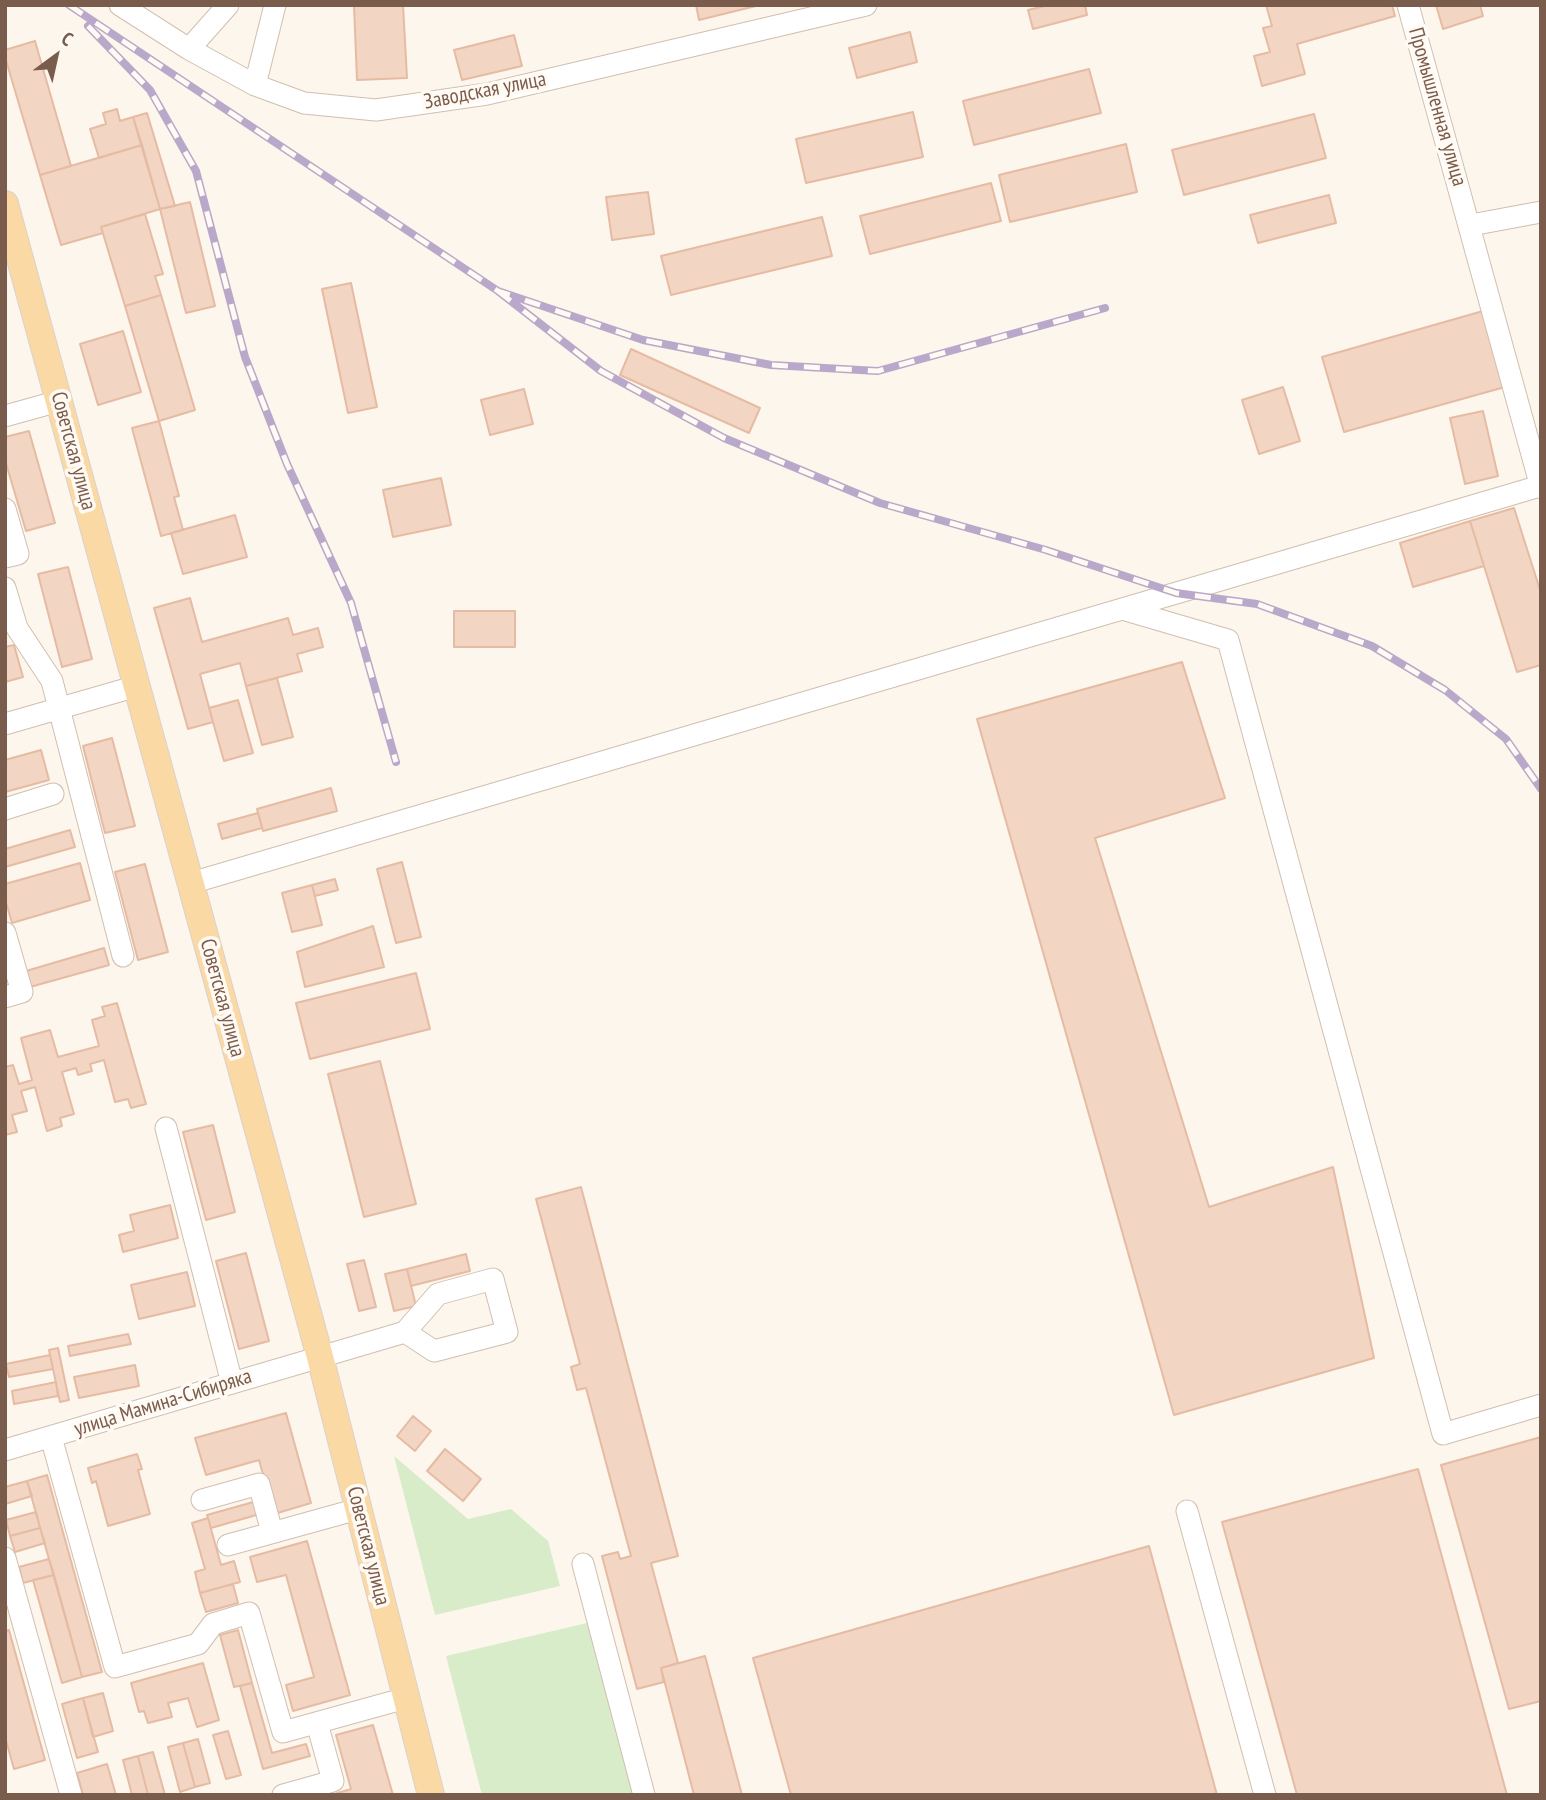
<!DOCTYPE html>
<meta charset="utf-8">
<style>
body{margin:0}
#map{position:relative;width:1546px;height:1800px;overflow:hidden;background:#fdf6ec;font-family:"PT Sans Narrow",sans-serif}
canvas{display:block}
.frame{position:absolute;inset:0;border:7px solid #7a5c4d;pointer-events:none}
.north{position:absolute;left:21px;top:21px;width:70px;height:70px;-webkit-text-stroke:5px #fffaf3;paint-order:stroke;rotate:33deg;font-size:19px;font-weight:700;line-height:28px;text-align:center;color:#7a5c4d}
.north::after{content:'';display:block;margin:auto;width:24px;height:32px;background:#7a5c4d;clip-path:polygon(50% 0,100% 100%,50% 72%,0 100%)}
</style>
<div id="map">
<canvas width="1546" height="1800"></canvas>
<div class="frame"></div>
<div class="north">С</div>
</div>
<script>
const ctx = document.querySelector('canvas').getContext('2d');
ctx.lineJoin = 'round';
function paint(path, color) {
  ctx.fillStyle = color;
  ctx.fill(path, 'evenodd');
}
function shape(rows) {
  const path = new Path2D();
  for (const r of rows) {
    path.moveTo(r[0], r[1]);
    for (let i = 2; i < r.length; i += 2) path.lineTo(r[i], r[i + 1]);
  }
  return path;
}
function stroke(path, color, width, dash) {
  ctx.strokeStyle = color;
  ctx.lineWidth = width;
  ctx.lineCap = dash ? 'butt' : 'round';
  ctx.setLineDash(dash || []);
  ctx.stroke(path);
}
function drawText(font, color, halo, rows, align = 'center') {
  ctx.font = font + ' "PT Sans Narrow",sans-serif';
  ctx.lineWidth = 7;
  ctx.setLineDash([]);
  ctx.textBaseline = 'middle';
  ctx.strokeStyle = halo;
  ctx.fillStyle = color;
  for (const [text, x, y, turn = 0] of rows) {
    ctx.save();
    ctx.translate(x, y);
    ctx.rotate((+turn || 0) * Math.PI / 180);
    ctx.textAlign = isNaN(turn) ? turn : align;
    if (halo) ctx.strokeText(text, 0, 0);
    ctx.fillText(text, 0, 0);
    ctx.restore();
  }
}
const green = shape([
 [394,1456,468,1519,511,1509,548,1541,560,1586,435,1615],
 [587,1623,633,1795,482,1795,446,1656]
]);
const building = shape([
 [354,5,403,5,407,78,357,80,354,5],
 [696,5,760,5,699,20,696,5],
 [1049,5,1085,5,1087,15,1033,29,1028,10,1049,5],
 [1266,5,1392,5,1395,16,1297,44,1305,74,1262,86,1254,56,1270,52,1263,28,1272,26,1266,5],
 [1436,5,1480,5,1483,16,1443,29,1436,5],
 [910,32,917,62,857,78,849,48,910,32],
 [514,35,522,66,462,80,454,50,514,35],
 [35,41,71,166,40,175,5,57,5,50,35,41],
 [1089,69,1101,113,974,145,963,101,1089,69],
 [117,109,120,121,133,117,142,145,99,158,90,129,106,124,103,113,117,109],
 [913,112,923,157,806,183,796,139,913,112],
 [147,113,175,206,160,209,133,117,147,113],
 [1314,114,1326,158,1184,195,1172,150,1314,114],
 [1126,144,1137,192,1010,222,999,175,1126,144],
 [142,145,160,209,101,227,103,233,61,245,40,175,142,145],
 [991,183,1001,221,870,254,860,216,991,183],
 [648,192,654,234,612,240,606,197,648,192],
 [1329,195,1336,223,1258,243,1250,215,1329,195],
 [190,202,215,306,186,313,160,209,190,202],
 [145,214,163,274,155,276,161,295,125,306,101,227,145,214],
 [822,217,832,256,671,295,661,256,822,217],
 [351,283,377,407,348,413,322,289,351,283],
 [161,295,195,410,159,421,125,306,161,295],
 [1490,309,1512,385,1344,432,1322,357,1490,309],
 [123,331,141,392,98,405,80,344,123,331],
 [631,349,760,408,749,433,620,375,631,349],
 [1283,387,1300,441,1259,454,1242,400,1283,387],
 [524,389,533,424,490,435,481,400,524,389],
 [1483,411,1498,476,1465,484,1450,418,1483,411],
 [159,421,179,496,174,497,183,530,161,536,132,428,159,421],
 [29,431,55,523,26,531,5,460,5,437,29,431],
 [441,478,451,525,393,537,383,490,441,478],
 [1514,508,1541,593,1541,665,1517,672,1470,521,1514,508],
 [235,515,247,557,183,574,171,533,235,515],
 [1470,521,1484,566,1413,587,1400,543,1470,521],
 [68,567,92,659,62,667,38,574,68,567],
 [190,598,202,642,288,618,293,635,318,628,323,647,297,654,302,671,246,686,240,663,200,674,213,722,188,729,154,608,190,598],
 [454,611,515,611,515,647,454,647,454,611],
 [14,645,23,677,5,682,5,647,14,645],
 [1182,662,1225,798,1095,838,1209,1207,1333,1167,1374,1358,1174,1415,977,719,1182,662],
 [277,678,293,737,262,745,246,686,277,678],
 [238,700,253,753,224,761,209,708,238,700],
 [112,738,135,826,105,833,83,746,112,738],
 [41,750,49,780,5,792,5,760,41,750],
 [331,788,337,811,263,831,257,809,331,788],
 [258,813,262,828,222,839,218,824,258,813],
 [70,830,75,847,5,867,5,849,70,830],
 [402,862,421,937,396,943,377,869,402,862],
 [80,863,90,900,12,923,5,899,5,884,80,863],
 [145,864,168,952,138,960,115,872,145,864],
 [335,879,338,890,315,896,312,885,335,879],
 [312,885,322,925,292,932,282,893,312,885],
 [373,926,384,967,305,987,297,952,373,926],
 [104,948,109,965,30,987,26,971,104,948],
 [416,973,430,1029,310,1059,296,1003,416,973],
 [117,1003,146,1104,131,1108,128,1099,115,1102,104,1060,90,1064,92,1071,78,1075,76,1068,62,1072,74,1114,60,1118,62,1126,47,1131,35,1087,21,1091,27,1111,12,1115,17,1132,5,1135,5,1067,13,1065,19,1084,32,1080,21,1038,50,1030,58,1057,99,1046,92,1020,105,1016,102,1007,117,1003],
 [380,1061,416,1204,364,1217,328,1074,380,1061],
 [213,1125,235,1212,206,1220,183,1132,213,1125],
 [581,1187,678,1556,651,1563,678,1663,661,1668,664,1682,637,1689,602,1556,618,1552,620,1559,631,1556,586,1388,577,1390,571,1367,580,1364,536,1199,581,1187],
 [170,1205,178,1238,123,1252,119,1235,134,1231,130,1215,170,1205],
 [246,1253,269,1341,239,1349,216,1261,246,1253],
 [466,1254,470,1271,411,1286,407,1269,466,1254],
 [364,1260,376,1307,359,1311,347,1264,364,1260],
 [407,1269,416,1306,394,1311,385,1274,407,1269],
 [187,1272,195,1306,139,1319,131,1285,187,1272],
 [128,1334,131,1344,70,1356,68,1346,128,1334],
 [58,1348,69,1400,60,1402,49,1350,58,1348],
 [50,1355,53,1369,9,1377,6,1364,50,1355],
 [135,1365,139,1386,79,1398,74,1377,135,1365],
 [56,1382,58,1396,14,1404,12,1391,56,1382],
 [286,1413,311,1503,274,1514,259,1460,206,1475,195,1438,286,1413],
 [413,1416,431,1431,415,1451,397,1436,413,1416],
 [1541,1437,1541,1701,1509,1709,1441,1465,1541,1437],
 [445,1449,481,1479,463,1501,427,1471,445,1449],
 [137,1454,142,1469,138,1470,150,1514,108,1526,96,1481,92,1483,88,1468,137,1454],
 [1418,1469,1507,1795,1297,1795,1222,1522,1418,1469],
 [47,1475,102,1672,82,1677,27,1481,47,1475],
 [27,1481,32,1496,5,1504,5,1487,27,1481],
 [257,1501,260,1514,211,1528,207,1515,257,1501],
 [36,1512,40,1528,10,1536,6,1520,36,1512],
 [208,1518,221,1565,234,1561,240,1582,200,1593,195,1572,205,1569,192,1523,208,1518],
 [40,1528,45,1543,15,1552,10,1536,40,1528],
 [307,1541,350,1695,293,1711,286,1685,314,1677,286,1575,257,1582,250,1557,307,1541],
 [1149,1546,1217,1795,791,1795,753,1658,1149,1546],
 [49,1559,54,1575,23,1583,19,1567,49,1559],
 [54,1575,82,1677,62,1683,33,1580,54,1575],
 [233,1584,238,1603,206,1612,200,1593,233,1584],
 [9,1630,45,1760,14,1769,5,1737,5,1631,9,1630],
 [238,1630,252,1683,234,1687,220,1635,238,1630],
 [705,1656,742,1795,694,1795,661,1668,705,1656],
 [203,1663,219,1720,197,1727,188,1698,168,1703,172,1717,148,1723,144,1711,139,1712,131,1683,203,1663],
 [252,1683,272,1753,306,1744,310,1756,263,1769,240,1686,252,1683],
 [103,1693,113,1731,93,1737,83,1698,103,1693],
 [83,1698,98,1752,77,1758,62,1704,83,1698],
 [373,1725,393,1795,331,1795,351,1789,336,1735,373,1725],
 [228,1731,241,1775,226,1779,213,1735,228,1731],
 [198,1739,210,1783,195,1787,183,1743,198,1739],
 [183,1743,195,1787,180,1792,168,1747,183,1743],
 [153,1752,165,1795,148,1795,138,1756,153,1752],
 [138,1756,148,1795,132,1795,123,1760,138,1756],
 [107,1764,116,1795,83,1795,77,1773,107,1764]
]);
const minor = shape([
 [120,5,189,49,255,85,304,103,376,110,487,94,866,5],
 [1408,5,1541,487],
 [189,49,228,5],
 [255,85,275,5],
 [1471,225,1541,212],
 [5,416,59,401],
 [5,509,18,554,5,557],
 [5,588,17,628,52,681,123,956],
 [1122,609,1228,640,1443,1434,1541,1405],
 [5,724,137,686],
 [5,809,53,794],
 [191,883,1540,486],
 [5,933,22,992,5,997],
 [166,1128,232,1383],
 [51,1437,115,1667,198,1644,213,1624,249,1613,283,1732,406,1698],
 [5,1450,405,1332,438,1294,493,1279,507,1332,434,1351,405,1332],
 [202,1500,259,1484,272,1532],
 [1187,1511,1265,1795],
 [228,1545,358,1509],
 [5,1558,71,1795],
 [583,1564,644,1795],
 [283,1795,333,1781,317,1723]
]);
const major = shape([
 [5,204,320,1357,431,1795]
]);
const rail = shape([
 [69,5,498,291,643,340,771,365,878,371,1105,308],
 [88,26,150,90,196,171,245,357,287,464,351,603,396,762],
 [498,291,601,371,724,438,880,503,1046,550,1176,593,1257,604,1372,646,1445,690,1506,739,1541,789]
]);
const streetNames = [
 ["Заводская улица",485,91,-11],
 ["Промышленная улица",1437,107,74],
 ["Советская улица",73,451,75],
 ["Советская улица",222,998,75],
 ["улица Мамина-Сибиряка",163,1403,-17],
 ["Советская улица",368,1546,76]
];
paint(green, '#d8ecc9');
paint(building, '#f3d5c3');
stroke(building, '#e6bba3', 2);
stroke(minor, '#d1beb0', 23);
stroke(major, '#dad1cd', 28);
stroke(minor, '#fff', 21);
stroke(major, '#fbd9a5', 26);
stroke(rail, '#b9a8c9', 8);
stroke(rail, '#fffaf3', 5, [16]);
drawText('21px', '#7a5c4d', '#fffaf3', streetNames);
</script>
